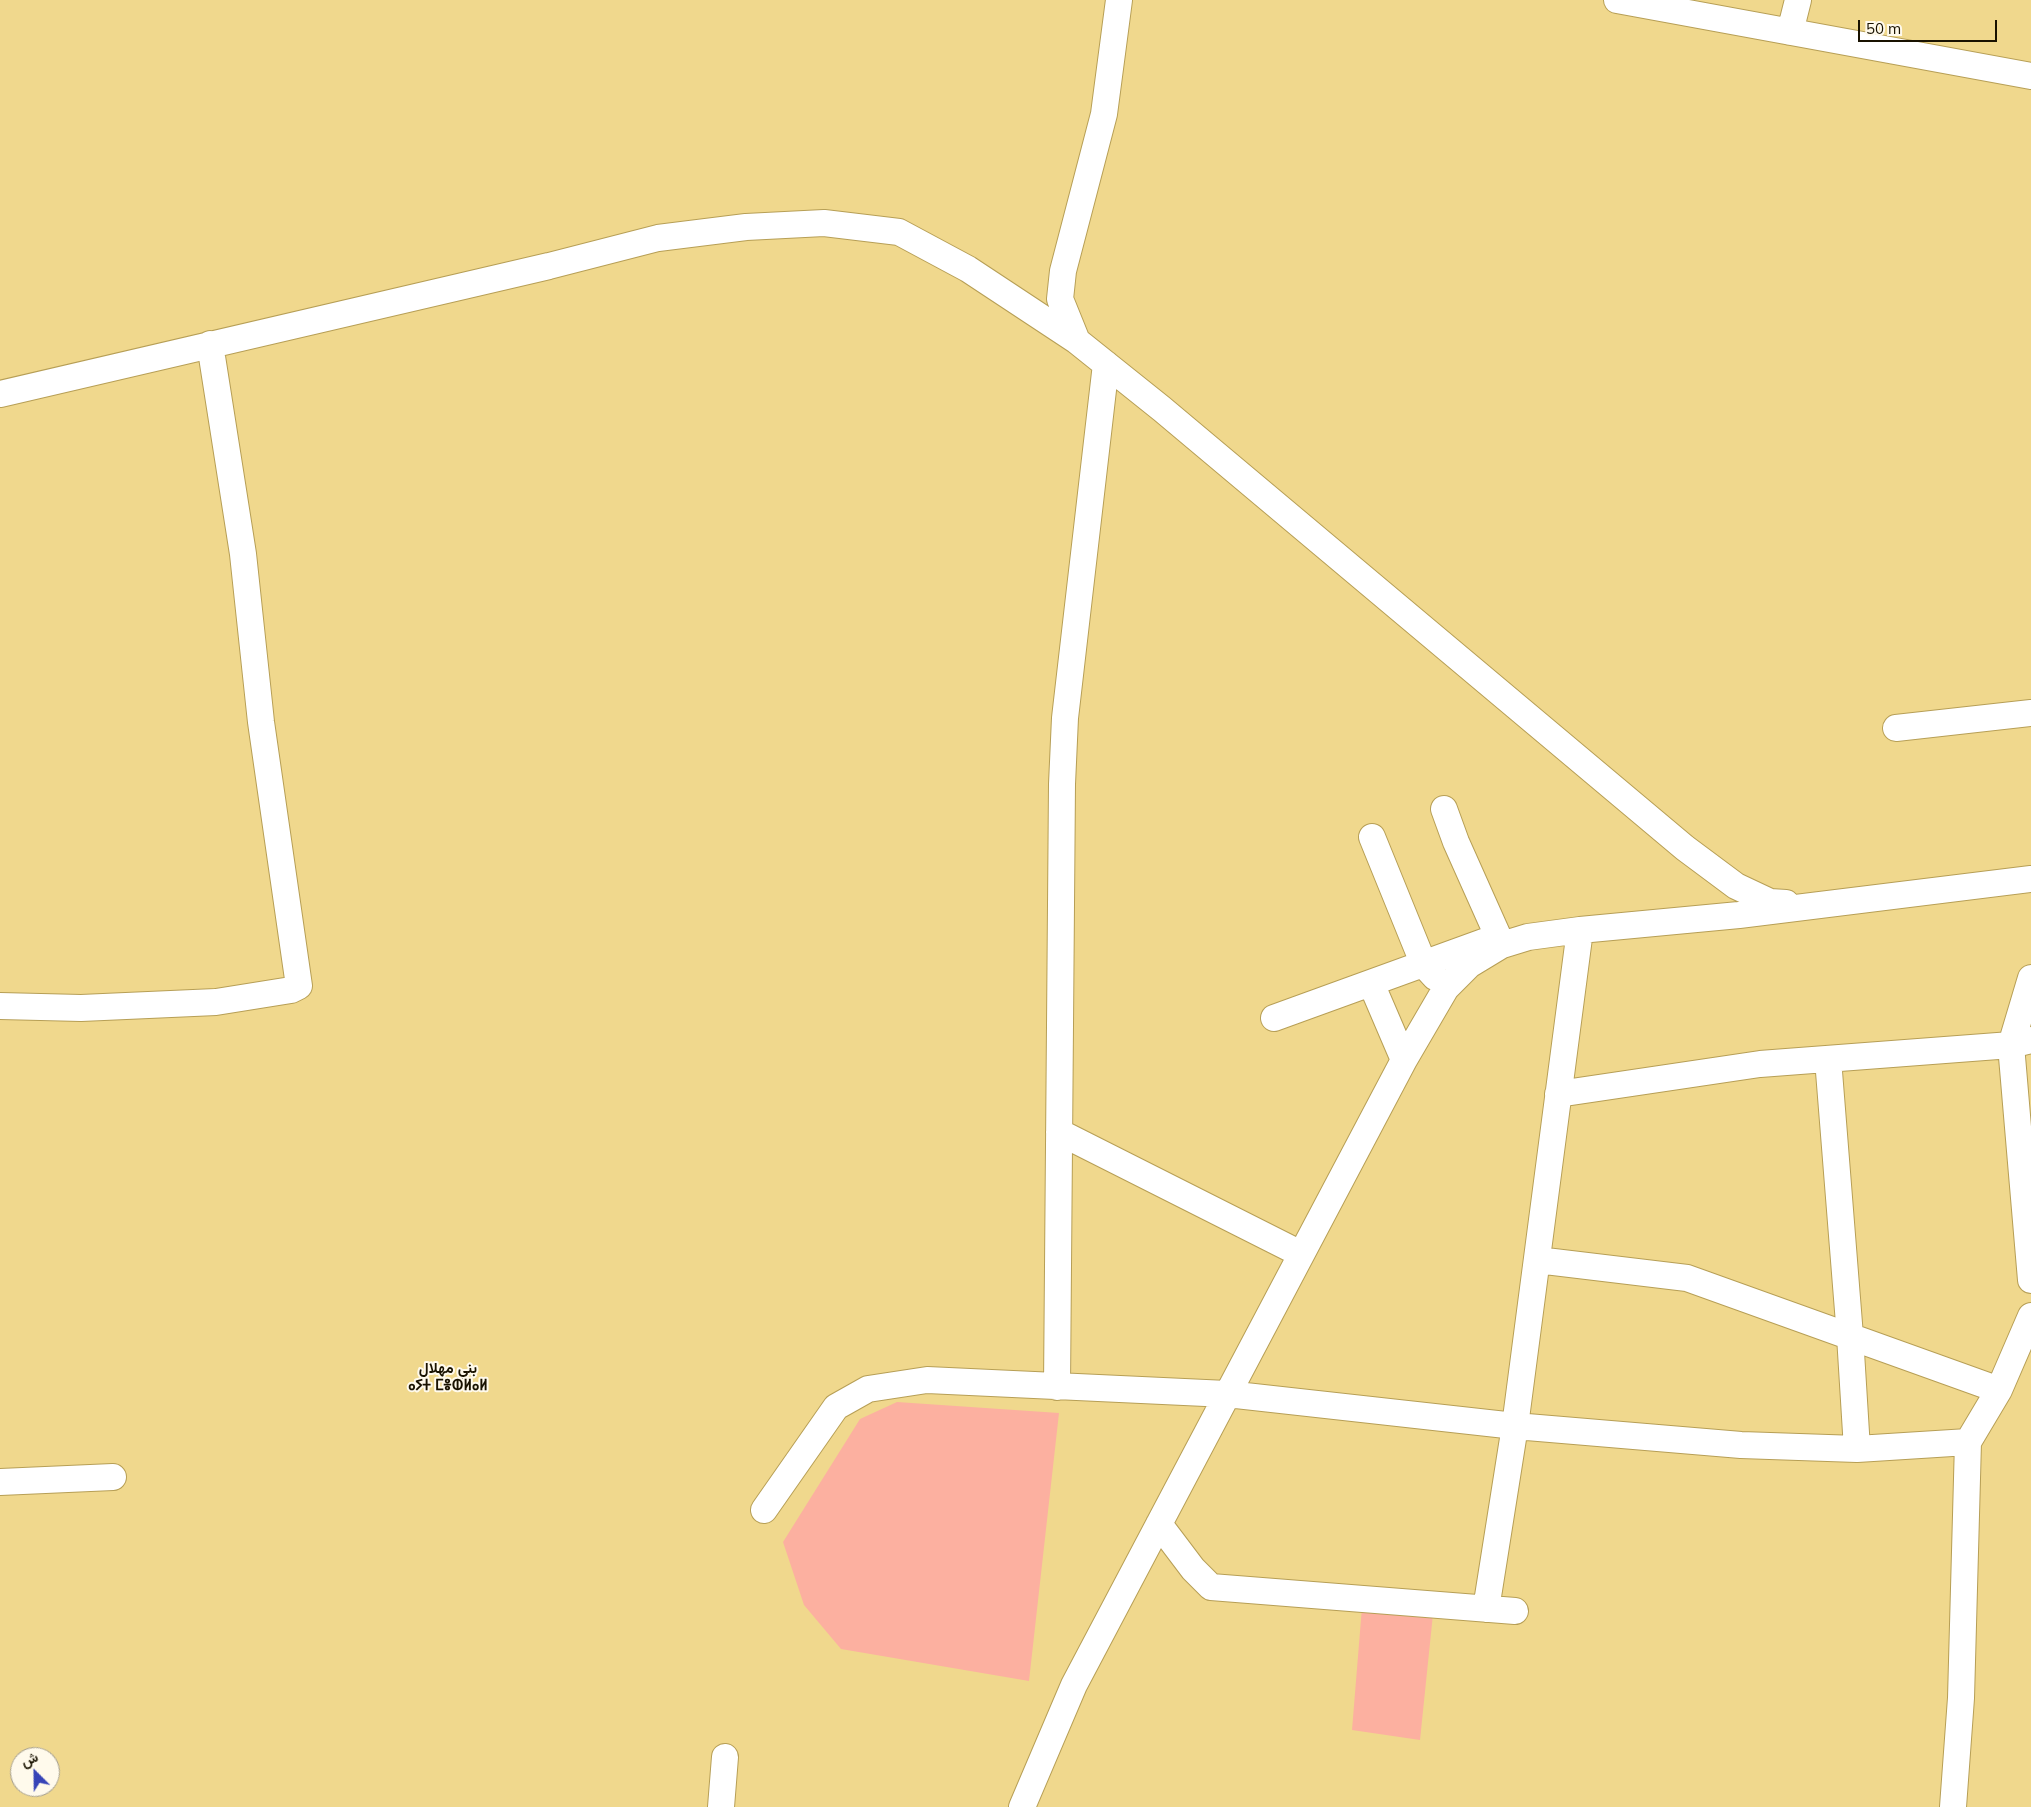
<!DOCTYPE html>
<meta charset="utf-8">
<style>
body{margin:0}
#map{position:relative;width:2031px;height:1807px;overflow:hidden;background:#f0d88d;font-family:Mulish,Vazirmatn,sans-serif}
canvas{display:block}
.north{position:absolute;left:10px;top:1747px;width:50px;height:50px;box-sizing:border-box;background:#fffaec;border:1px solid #a39d8e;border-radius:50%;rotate:337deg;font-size:14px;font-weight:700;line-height:20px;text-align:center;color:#191200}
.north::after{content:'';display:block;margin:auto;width:18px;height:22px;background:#3744b7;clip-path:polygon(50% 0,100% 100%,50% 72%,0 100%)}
.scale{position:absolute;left:1858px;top:20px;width:139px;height:22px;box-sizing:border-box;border:2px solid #191200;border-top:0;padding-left:6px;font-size:15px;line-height:18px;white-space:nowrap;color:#191200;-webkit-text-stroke:4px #fffaec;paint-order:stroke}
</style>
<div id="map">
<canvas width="2031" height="1807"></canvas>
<div class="north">ش</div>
<div class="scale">50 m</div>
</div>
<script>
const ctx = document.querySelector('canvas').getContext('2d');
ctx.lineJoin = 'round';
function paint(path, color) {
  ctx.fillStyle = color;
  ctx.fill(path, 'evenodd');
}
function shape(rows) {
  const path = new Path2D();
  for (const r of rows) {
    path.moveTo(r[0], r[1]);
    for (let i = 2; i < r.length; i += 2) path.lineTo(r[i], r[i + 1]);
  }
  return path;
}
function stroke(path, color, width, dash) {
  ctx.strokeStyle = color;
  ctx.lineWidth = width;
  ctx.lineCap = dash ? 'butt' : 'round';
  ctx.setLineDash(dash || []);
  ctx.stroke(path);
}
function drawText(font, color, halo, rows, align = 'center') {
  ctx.font = font + ' Mulish,Vazirmatn,"Noto Sans Tifinagh",sans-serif';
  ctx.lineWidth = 4;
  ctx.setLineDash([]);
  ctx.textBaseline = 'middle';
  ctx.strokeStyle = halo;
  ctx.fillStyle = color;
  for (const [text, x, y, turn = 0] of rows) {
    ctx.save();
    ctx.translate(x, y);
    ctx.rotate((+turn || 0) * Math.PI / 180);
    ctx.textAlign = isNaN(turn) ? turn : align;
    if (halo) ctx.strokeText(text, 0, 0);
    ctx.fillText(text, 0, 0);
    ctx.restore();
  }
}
const green = shape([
 [897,1402,1059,1413,1029,1681,841,1649,804,1605,783,1542,860,1419],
 [1362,1607,1433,1614,1420,1740,1352,1730]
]);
const minor = shape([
 [1119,0,1104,114,1063,271,1060,299,1077,341,1162,409,1685,848,1736,886,1770,902,1786,903],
 [1617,0,2031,76],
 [1790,32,1798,0],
 [0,394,549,266,658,238,746,227,824,223,899,232,968,269,1077,341],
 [1896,728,2031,713],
 [1444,809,1456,842,1502,945],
 [1372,837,1424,965,1435,977],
 [2031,978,2011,1045,2031,1280],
 [1371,983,1404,1060],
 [0,1006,81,1008,216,1002,291,990,299,986,261,722,243,554,210,344],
 [1274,1018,1489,940],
 [1828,1059,1850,1336,1857,1449],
 [1558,1094,1760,1064,2011,1045,2031,1040],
 [1059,1132,1301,1254],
 [1537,1260,1687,1278,1999,1390],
 [1057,1387,1062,784,1065,718,1106,364],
 [0,1482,113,1477],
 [764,1510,836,1407,868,1389,927,1380,1227,1394,1515,1426,1741,1445,1857,1449,1968,1442],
 [1159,1524,1193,1569,1211,1587,1515,1611],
 [1486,1609,1515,1426,1580,930],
 [721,1807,725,1757],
 [1022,1807,1074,1685,1404,1060,1446,988,1469,965,1502,945,1528,937,1580,930,1739,915,2031,879],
 [1953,1807,1961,1698,1968,1442,1999,1390,2031,1316]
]);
const quarterNames = [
 ["بني مهلال",448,1368],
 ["ⴰⵢⵜ ⵎⴻⵀⵍⴰⵍ",448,1385]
];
paint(green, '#fcb0a0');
stroke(minor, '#b79f56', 28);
stroke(minor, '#fff', 26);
drawText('bold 15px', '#191200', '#fffaec', quarterNames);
</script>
